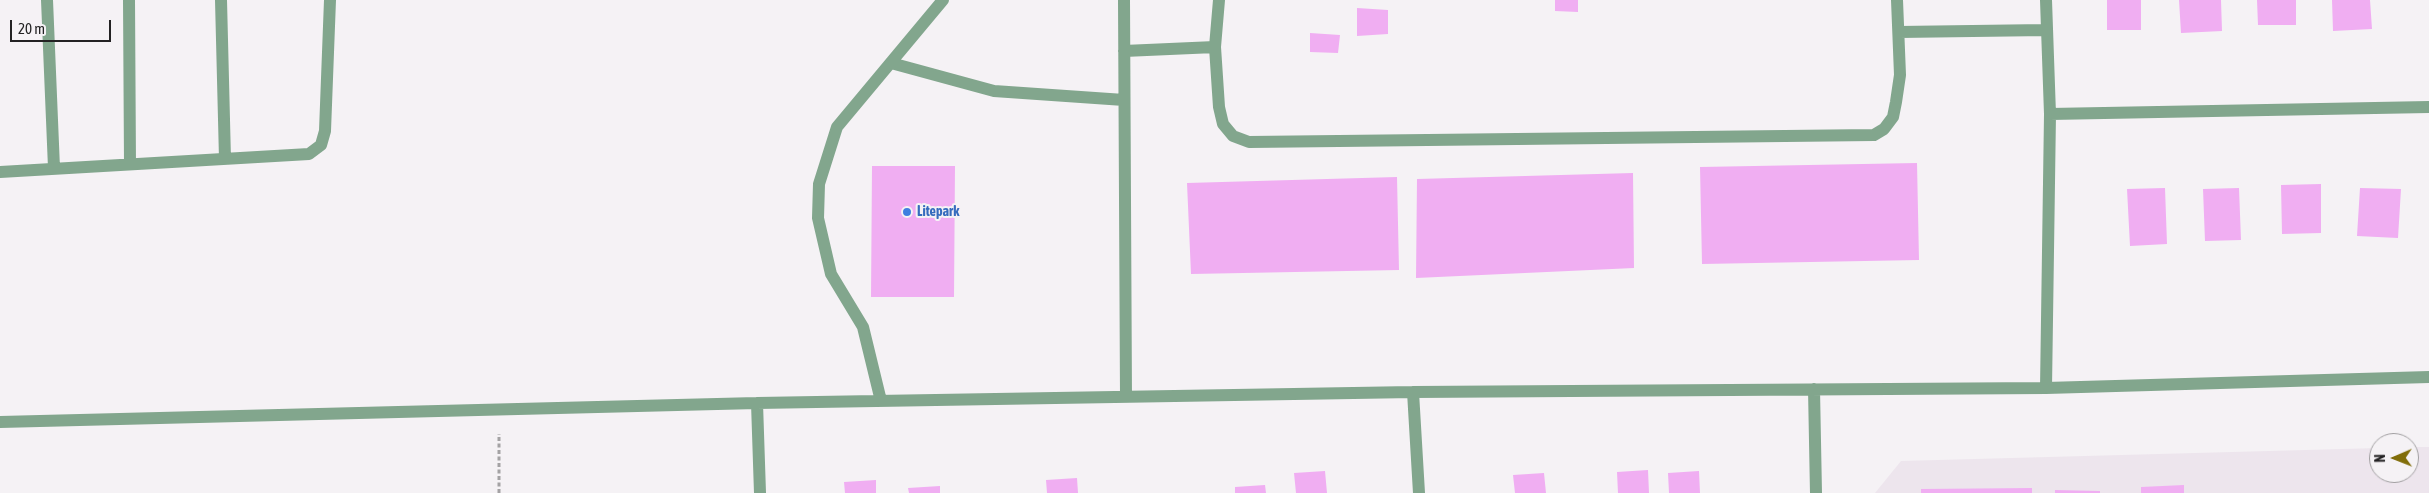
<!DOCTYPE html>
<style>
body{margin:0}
#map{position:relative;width:2429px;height:493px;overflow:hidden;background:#f5f2f5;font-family:"Asap Condensed",sans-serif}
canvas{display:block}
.north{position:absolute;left:2369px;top:433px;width:50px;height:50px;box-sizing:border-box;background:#f5f2f5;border:1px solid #a19fa1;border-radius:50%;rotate:269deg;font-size:14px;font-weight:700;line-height:20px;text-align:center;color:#232223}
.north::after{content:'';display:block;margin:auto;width:18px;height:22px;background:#816d09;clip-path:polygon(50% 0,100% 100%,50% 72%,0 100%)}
.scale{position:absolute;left:10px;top:20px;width:101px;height:22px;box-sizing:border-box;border:2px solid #232223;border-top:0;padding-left:6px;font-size:15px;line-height:18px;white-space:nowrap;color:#232223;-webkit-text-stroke:4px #f5f2f5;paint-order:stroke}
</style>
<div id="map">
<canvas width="2429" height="493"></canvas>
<div class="north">N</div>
<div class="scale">20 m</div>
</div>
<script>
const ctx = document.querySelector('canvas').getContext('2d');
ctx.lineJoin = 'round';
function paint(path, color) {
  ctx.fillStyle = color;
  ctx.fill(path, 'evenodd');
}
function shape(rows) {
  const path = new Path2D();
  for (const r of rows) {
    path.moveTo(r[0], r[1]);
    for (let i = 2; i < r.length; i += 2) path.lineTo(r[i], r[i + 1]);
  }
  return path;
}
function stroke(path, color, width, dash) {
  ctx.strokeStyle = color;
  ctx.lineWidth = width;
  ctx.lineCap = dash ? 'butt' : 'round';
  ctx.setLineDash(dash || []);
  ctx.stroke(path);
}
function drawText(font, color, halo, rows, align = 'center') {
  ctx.font = font + ' "Asap Condensed",sans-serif';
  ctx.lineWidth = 4;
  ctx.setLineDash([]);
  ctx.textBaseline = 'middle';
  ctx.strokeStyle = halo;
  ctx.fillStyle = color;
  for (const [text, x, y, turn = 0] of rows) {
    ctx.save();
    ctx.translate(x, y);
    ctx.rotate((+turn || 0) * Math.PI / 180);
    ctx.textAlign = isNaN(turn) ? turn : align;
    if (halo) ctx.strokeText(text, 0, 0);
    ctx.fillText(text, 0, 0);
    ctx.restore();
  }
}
const built = shape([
 [2409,447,2429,447,2429,493,1875,493,1901,461,2379,448,2379,473,2409,473]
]);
const building = shape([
 [1555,0,1578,0,1578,12,1555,11],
 [2107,0,2141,0,2141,30,2107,30],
 [2179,0,2221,0,2222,31,2181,33],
 [2257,0,2296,0,2296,25,2258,25],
 [2332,0,2370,0,2372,29,2333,31],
 [1357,8,1388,10,1388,34,1357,36],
 [1310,33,1340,35,1338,53,1310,52],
 [1917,163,1919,260,1702,264,1700,167],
 [872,166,955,166,954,297,871,297],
 [1633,173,1634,268,1416,278,1417,179],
 [1397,177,1399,270,1191,274,1187,183],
 [2321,184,2321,233,2282,234,2281,185],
 [2165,188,2167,244,2130,246,2127,189],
 [2239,188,2241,240,2205,241,2203,189],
 [2360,188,2401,189,2398,238,2357,236],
 [1648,470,1649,493,1618,493,1617,472],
 [1325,471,1327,493,1296,493,1294,473],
 [1699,471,1700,493,1669,493,1668,473],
 [1544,473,1546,493,1515,493,1513,475],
 [1077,478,1078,493,1047,493,1046,480],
 [876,480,876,493,845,493,844,482],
 [1265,485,1266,493,1235,493,1235,487],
 [2184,485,2184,493,2141,493,2141,487],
 [940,486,940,493,909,493,908,488],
 [2032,488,2032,493,1921,493,1921,489],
 [2055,490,2100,491,2100,493,2055,493]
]);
const path = shape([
 [499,493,499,434]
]);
const minor = shape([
 [47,0,54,168],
 [129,0,130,164],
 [221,0,225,159],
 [1124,0,1126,397],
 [1219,0,1215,47,1219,107,1223,124,1233,136,1249,142,1874,135,1884,129,1893,117,1896,102,1900,75,1897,0],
 [2046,0,2050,114,2046,388],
 [1899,32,2046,30],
 [1124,51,1215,47],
 [891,63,994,91,1124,100],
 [2050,114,2429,107],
 [0,172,309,154,321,145,325,131,330,0],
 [1814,389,1816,493],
 [1413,392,1419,493],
 [881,401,863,327,831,274,818,218,819,184,837,127,943,0],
 [757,403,760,493],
 [0,422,757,403,1413,392,2046,388,2429,377]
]);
const markers = [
 [907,212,5,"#3f7fe0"]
];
const shopNames = [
 ["Litepark",917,212]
];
paint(built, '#ede5ed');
paint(building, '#f0aef2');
stroke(path, '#a4a2a4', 3, [4, 2.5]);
stroke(minor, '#82a68d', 12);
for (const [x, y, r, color] of markers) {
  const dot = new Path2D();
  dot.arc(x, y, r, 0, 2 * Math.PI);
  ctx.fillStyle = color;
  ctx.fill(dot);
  stroke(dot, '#f5f2f5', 2);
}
drawText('bold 14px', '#366cbe', '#f5f2f5', shopNames, 'left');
</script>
